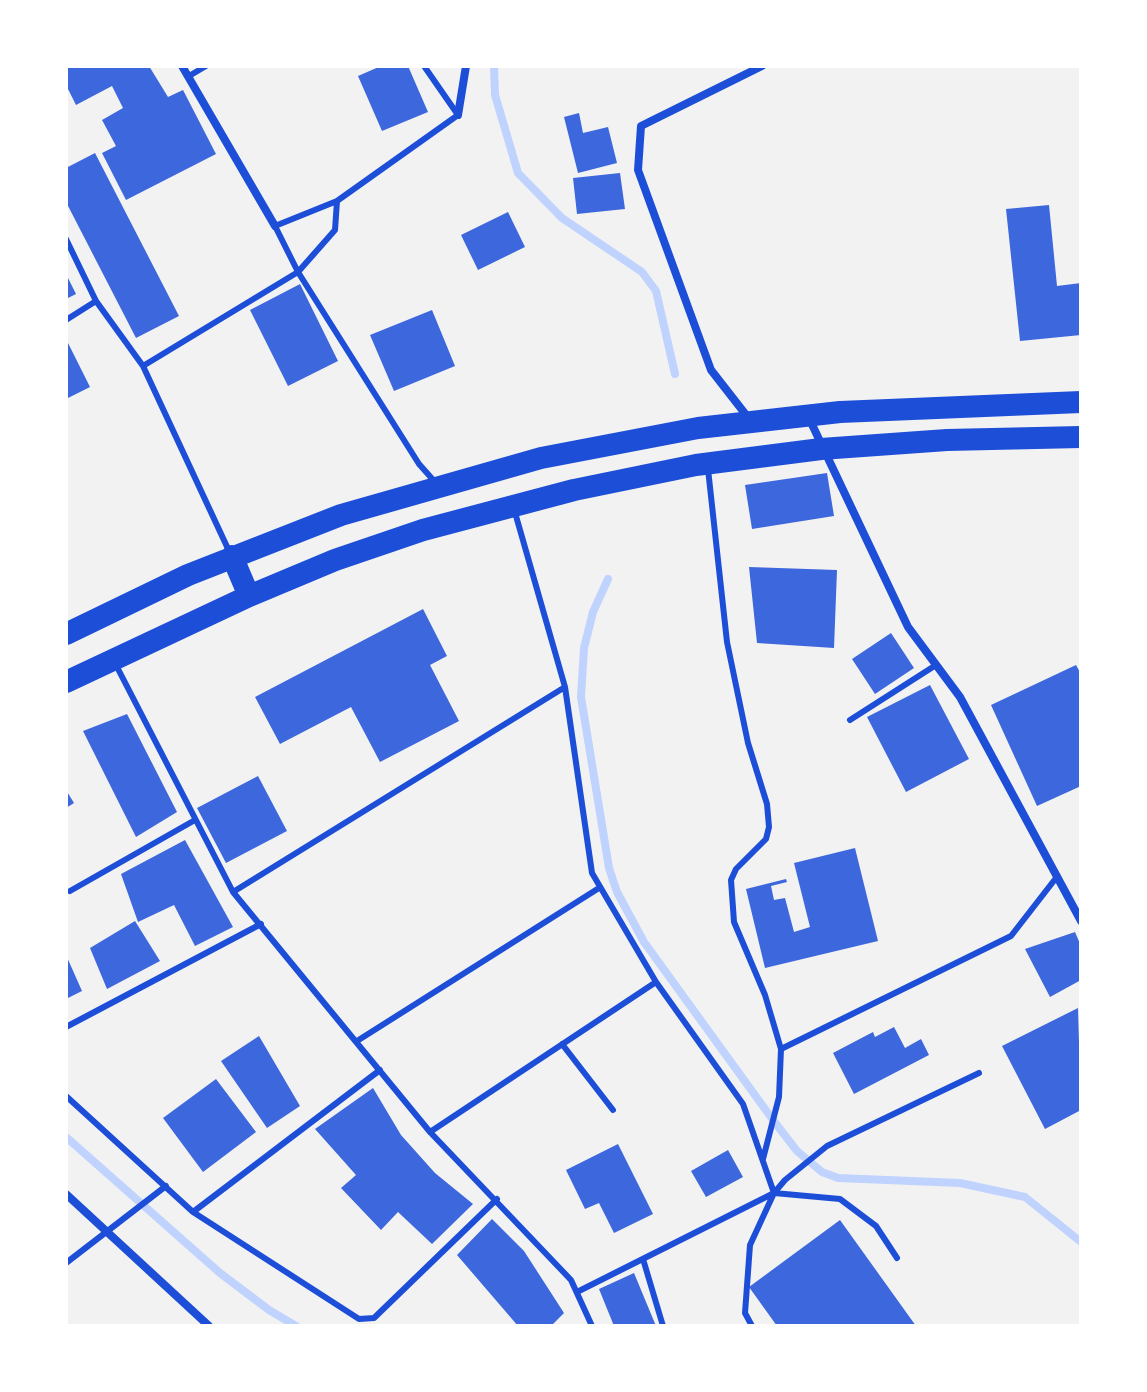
<!DOCTYPE html>
<style>
body{margin:0}
#map{position:relative;width:1147px;height:1392px;overflow:hidden;background:#f2f2f2;font-family:"Asap Condensed",sans-serif}
canvas{display:block}
.frame{position:absolute;inset:0;border:68px solid #fff;pointer-events:none}
</style>
<div id="map">
<canvas width="1147" height="1392"></canvas>
<div class="frame"></div>
</div>
<script>
const ctx = document.querySelector('canvas').getContext('2d');
ctx.lineJoin = 'round';
function shape(rows) {
  const path = new Path2D();
  for (const r of rows) {
    path.moveTo(r[0], r[1]);
    for (let i = 2; i < r.length; i += 2) path.lineTo(r[i], r[i + 1]);
  }
  return path;
}
function stroke(path, color, width, dash) {
  ctx.strokeStyle = color;
  ctx.lineWidth = width;
  ctx.lineCap = dash ? 'butt' : 'round';
  ctx.setLineDash(dash || []);
  ctx.stroke(path);
}
function paint(path, color) {
  ctx.fillStyle = color;
  ctx.fill(path, 'evenodd');
}
const stream = shape([
 [494,66,495,95,518,173,562,218,642,272,656,291,675,374],
 [608,579,593,612,584,648,581,697,609,868,617,892,644,942,773,1120,797,1151,822,1172,838,1178,960,1183,1025,1197,1081,1242],
 [66,1137,220,1273,269,1310,296,1326]
]);
const building = shape([
 [66,66,149,66,168,97,183,90,216,154,126,200,102,153,116,146,102,120,123,108,112,86,76,105,66,85],
 [381,66,408,66,428,112,382,131,358,76],
 [579,113,583,133,608,127,617,163,578,173,564,117],
 [95,153,179,316,136,338,66,202,66,168],
 [620,173,625,209,577,214,573,178],
 [1049,205,1057,286,1081,283,1081,335,1020,341,1006,209],
 [508,212,525,247,478,270,461,235],
 [66,274,76,294,66,299],
 [300,284,338,361,288,386,250,310],
 [432,310,455,366,394,391,370,335],
 [66,339,90,387,66,399],
 [827,473,834,516,752,529,745,485],
 [749,567,837,570,834,648,757,643],
 [423,609,447,656,430,665,459,721,380,762,351,707,280,744,255,697],
 [891,633,914,668,875,694,852,659],
 [1076,665,1081,674,1081,786,1037,806,991,705],
 [930,685,969,759,906,792,867,717],
 [127,714,177,812,136,837,83,731],
 [258,776,287,831,226,863,197,808],
 [66,790,74,803,66,808],
 [185,840,233,927,195,946,174,905,138,922,121,874],
 [855,848,878,941,765,968,746,889,786,879,787,882,771,886,774,900,785,898,794,932,810,927,794,863],
 [135,921,160,961,107,989,90,948],
 [1075,932,1081,946,1081,980,1050,997,1025,949],
 [66,955,82,991,66,999],
 [1078,1008,1081,1110,1045,1129,1002,1046],
 [894,1027,905,1048,921,1039,929,1055,854,1094,833,1053,873,1032,875,1037],
 [259,1036,300,1106,267,1128,221,1061],
 [216,1079,256,1132,203,1172,163,1118],
 [373,1088,401,1135,435,1173,473,1204,432,1244,398,1212,381,1230,341,1188,356,1175,315,1129],
 [618,1144,653,1214,614,1233,599,1203,585,1209,566,1170],
 [728,1150,743,1177,706,1197,691,1171],
 [492,1219,524,1251,564,1313,551,1326,518,1326,457,1255],
 [840,1220,916,1326,777,1326,749,1287],
 [634,1273,656,1326,614,1326,599,1289]
]);
const service = shape([
 [424,66,458,115,337,201,275,226,298,272,419,464,435,482],
 [189,76,206,66],
 [66,239,96,301,143,366,229,551],
 [66,320,96,301],
 [143,366,298,272,335,230,337,201],
 [708,469,727,642,748,743,767,804,769,827,766,839,736,869,731,880,734,922,765,995,781,1049,779,1097,763,1159],
 [514,509,565,687,592,873,656,982,743,1104,774,1193],
 [116,665,233,892,430,1132,571,1280,592,1326],
 [850,720,936,665],
 [70,891,195,820],
 [233,892,565,687],
 [66,1027,261,924],
 [357,1041,599,888],
 [562,1044,613,1110],
 [781,1049,1011,936,1056,878],
 [66,1096,193,1212,359,1319,374,1318,497,1199],
 [430,1132,656,982],
 [193,1212,380,1070],
 [643,1259,663,1326],
 [66,1263,166,1186],
 [577,1292,774,1193,840,1199,876,1226,897,1258],
 [752,1326,745,1313,750,1245,774,1193,785,1180,827,1146,979,1073]
]);
const minor = shape([
 [182,66,275,226],
 [458,115,466,66],
 [808,416,908,627,960,697,1081,921],
 [750,420,711,370,638,170,641,126,762,66],
 [66,1194,209,1326]
]);
const trunk = shape([
 [232,556,249,596],
 [66,634,188,575,341,515,541,458,698,428,840,412,1081,402],
 [66,682,249,596,335,560,423,530,574,490,696,465,821,449,947,440,1081,437]
]);
stroke(stream, '#bfd3fe', 8);
paint(building, '#3d67dc');
stroke(service, '#1d4ed8', 6);
stroke(minor, '#1d4ed8', 8);
stroke(trunk, '#1d4ed8', 22);
</script>
